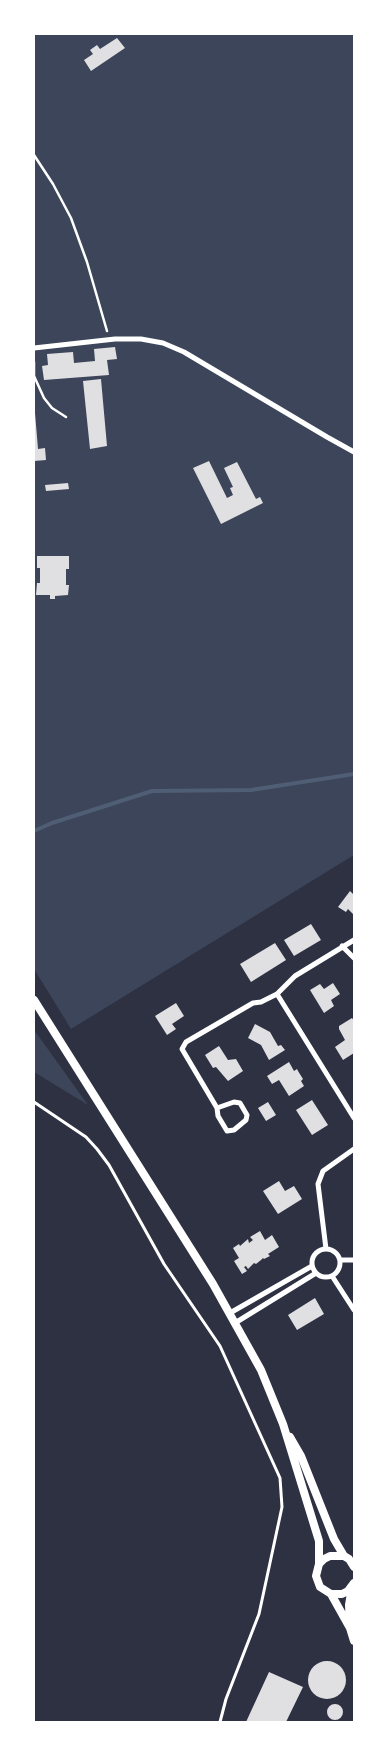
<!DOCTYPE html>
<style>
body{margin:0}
#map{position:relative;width:388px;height:1756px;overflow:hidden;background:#2d3142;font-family:"IBM Plex Sans",sans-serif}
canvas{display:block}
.frame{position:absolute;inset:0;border:35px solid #fff;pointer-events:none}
</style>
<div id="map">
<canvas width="388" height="1756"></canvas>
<div class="frame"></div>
</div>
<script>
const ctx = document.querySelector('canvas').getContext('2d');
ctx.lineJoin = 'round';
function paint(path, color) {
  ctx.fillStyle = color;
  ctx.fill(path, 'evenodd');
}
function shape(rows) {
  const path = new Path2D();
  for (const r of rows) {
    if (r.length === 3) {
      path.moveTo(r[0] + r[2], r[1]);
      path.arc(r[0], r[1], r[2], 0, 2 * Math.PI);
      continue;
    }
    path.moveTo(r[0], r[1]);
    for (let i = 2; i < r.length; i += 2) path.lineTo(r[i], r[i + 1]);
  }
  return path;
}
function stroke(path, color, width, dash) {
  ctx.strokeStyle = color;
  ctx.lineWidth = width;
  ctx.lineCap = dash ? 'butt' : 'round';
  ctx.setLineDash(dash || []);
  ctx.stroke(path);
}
const green = shape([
 [34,34,354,34,354,855,71,1029,34,969],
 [34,1030,45,1045,88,1105,34,1072]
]);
const stream = shape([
 [34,831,52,823,152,791,251,790,354,774]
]);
const building = shape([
 [117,38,125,48,91,71,84,60,93,54,90,50,97,45,100,49],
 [115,347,117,359,107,360,109,375,44,380,42,366,48,365,47,354,73,352,74,363,95,361,94,349],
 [101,379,107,446,90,449,83,381],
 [34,413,35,413,38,449,45,448,46,460,34,461],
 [209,461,227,498,233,495,230,488,233,487,224,468,237,462,256,499,260,497,263,503,221,524,193,468],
 [68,483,69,489,46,491,45,485],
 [37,556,69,556,69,569,66,569,66,585,69,585,68,595,55,596,55,599,50,599,50,595,36,595,37,583,40,583,40,568,37,568],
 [350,891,354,895,354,915,348,909,346,912,338,907],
 [311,924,321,940,294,956,284,940],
 [275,943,286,960,251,982,240,964],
 [333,983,340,994,331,1000,334,1006,324,1013,310,990,320,984,324,989],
 [176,1003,184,1016,172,1024,176,1029,167,1035,155,1016],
 [352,1018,354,1021,354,1053,343,1060,335,1047,345,1040,339,1029,339,1026],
 [255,1024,270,1032,278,1046,281,1045,285,1050,269,1060,261,1045,248,1038],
 [219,1046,228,1060,236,1059,243,1071,228,1081,216,1067,213,1068,205,1055],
 [289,1062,294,1071,297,1069,298,1071,303,1079,301,1081,304,1086,289,1096,279,1080,272,1084,267,1076],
 [312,1100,328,1125,312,1135,296,1110],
 [268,1102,276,1115,266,1121,258,1108],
 [279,1181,285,1191,294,1186,302,1199,278,1214,263,1191],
 [260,1231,265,1240,272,1235,279,1247,268,1254,270,1256,264,1259,263,1258,261,1260,256,1264,254,1263,248,1269,246,1266,244,1267,247,1271,242,1274,234,1261,239,1258,233,1248,239,1244,240,1246,248,1239,249,1243,253,1240,250,1237],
 [315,1298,324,1314,297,1330,288,1315],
 [327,1680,19],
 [269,1672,303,1687,286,1722,246,1722],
 [335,1712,8]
]);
const path = shape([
 [34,155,53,184,71,218,87,262,107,331],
 [34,362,34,376,44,398,52,408,66,417]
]);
const service = shape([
 [34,1102,86,1137,97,1149,109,1165,164,1264,220,1346,280,1478,282,1507,259,1614,226,1699,220,1722]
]);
const minor = shape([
 [34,348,115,339,141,339,163,343,184,352,327,437,354,452],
 [342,946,354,958],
 [277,994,295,976,354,940],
 [217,1108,234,1102,240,1103,247,1115,246,1120,234,1130,227,1131,218,1116,217,1108,182,1049,186,1042,253,1003,261,1002,277,994,354,1118],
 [326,1263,14],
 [326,1249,318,1184,323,1171,354,1149],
 [340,1260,354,1260],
 [332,1276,354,1310],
 [230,1313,312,1266],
 [235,1323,316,1273]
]);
const secondary = shape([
 [34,1000,213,1284,261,1370,283,1424,319,1541,319,1564],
 [290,1437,301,1456,334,1539,344,1556],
 [354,1567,349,1559,344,1556,330,1556,324,1559,319,1564,316,1576,320,1587,331,1594,342,1594,348,1591,354,1583],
 [331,1594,350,1628,354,1641],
 [350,1626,349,1605,352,1587]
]);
paint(green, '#3c4559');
stroke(stream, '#4f5d75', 4);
paint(building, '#e0e0e3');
stroke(path, '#fff', 2.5);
stroke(service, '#fff', 3);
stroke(minor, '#fff', 5);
stroke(secondary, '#fff', 8);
</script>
